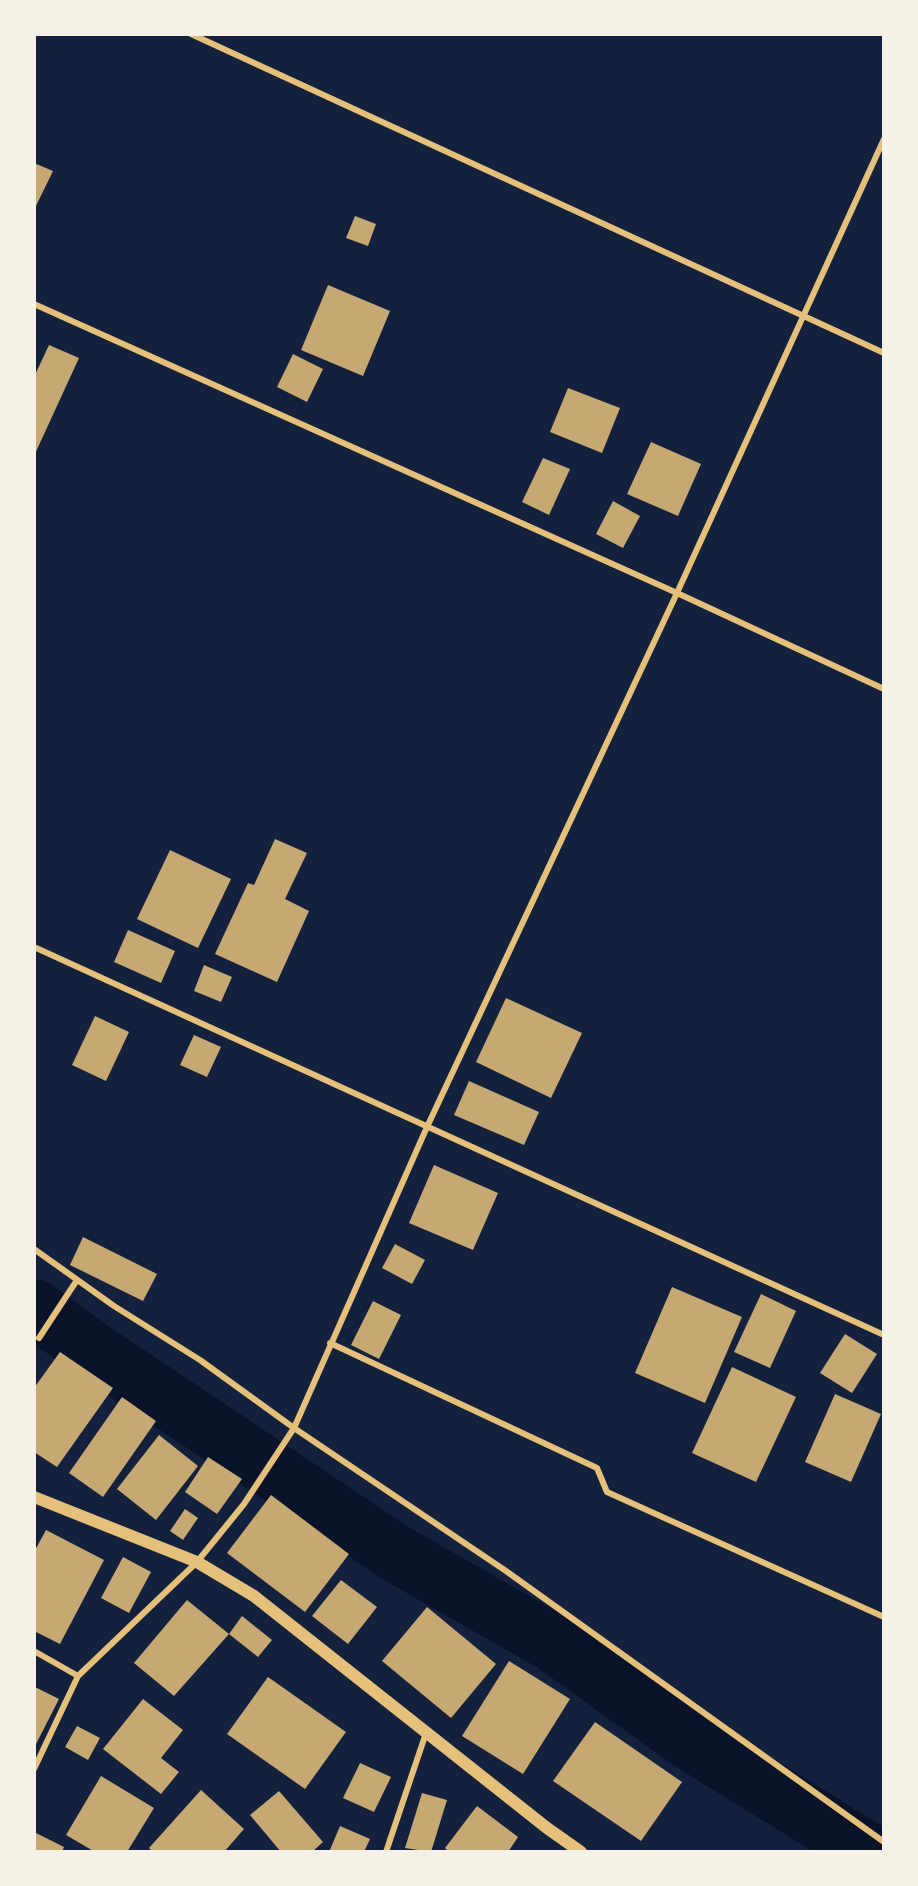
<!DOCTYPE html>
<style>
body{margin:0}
#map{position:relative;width:918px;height:1886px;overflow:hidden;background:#14213d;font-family:"PT Sans Narrow",sans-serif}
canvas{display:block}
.frame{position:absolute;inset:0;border:36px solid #f6f1e7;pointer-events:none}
</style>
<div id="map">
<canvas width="918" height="1886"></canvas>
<div class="frame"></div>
</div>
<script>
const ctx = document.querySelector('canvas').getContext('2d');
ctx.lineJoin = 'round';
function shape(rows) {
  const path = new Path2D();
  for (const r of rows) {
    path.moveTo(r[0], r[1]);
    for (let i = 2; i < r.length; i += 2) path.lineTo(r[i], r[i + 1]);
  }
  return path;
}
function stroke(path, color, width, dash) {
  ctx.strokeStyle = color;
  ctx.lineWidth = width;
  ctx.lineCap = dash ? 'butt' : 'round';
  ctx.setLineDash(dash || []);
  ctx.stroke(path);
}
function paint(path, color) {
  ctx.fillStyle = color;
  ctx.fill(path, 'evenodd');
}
const river = shape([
 [34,1308,88,1347,397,1554,553,1643,688,1740,869,1852]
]);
const building = shape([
 [34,163,53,171,34,210],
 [355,216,376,224,368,246,346,238],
 [328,285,390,311,363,376,301,350],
 [49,345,79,358,34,456,34,377],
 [293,354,323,369,307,402,277,387],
 [568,388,620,408,602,453,550,432],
 [651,442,701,464,678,516,627,494],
 [543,458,570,469,549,515,522,502],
 [613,501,640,516,623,548,596,534],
 [275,839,307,853,285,899,309,911,277,982,215,954,248,883,254,885],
 [170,850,231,879,198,948,137,919],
 [128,930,175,951,161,983,114,962],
 [204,965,232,977,221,1002,194,991],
 [506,998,582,1033,551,1098,476,1062],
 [95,1016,129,1032,106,1081,72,1065],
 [194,1035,221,1047,207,1077,180,1065],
 [469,1081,539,1112,524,1145,454,1115],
 [434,1165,498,1193,473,1250,409,1223],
 [83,1237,157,1274,143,1301,70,1265],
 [395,1244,425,1260,412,1284,382,1268],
 [672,1287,742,1317,705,1403,635,1373],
 [761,1294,796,1311,770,1368,734,1352],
 [373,1301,401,1315,379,1359,351,1345],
 [845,1334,877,1354,852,1393,820,1373],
 [60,1352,113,1388,57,1467,34,1452,34,1388],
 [732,1367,796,1397,756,1482,692,1453],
 [835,1394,881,1414,851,1482,805,1462],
 [122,1397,156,1421,103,1497,69,1473],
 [159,1435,198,1466,156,1520,117,1489],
 [208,1457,242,1479,217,1514,185,1492],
 [271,1495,349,1554,305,1612,227,1553],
 [185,1509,198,1518,183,1540,170,1531],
 [46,1530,104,1560,60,1644,34,1631,34,1552],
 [123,1557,151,1572,129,1613,101,1598],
 [341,1580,377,1607,348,1644,312,1616],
 [187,1600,229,1634,174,1696,134,1663],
 [427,1607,496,1664,451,1718,382,1661],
 [242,1616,272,1640,258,1657,229,1634],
 [509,1661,570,1699,523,1774,462,1736],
 [268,1677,346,1732,305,1789,227,1734],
 [35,1687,59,1699,34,1748,34,1689],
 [143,1699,183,1730,161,1758,179,1772,161,1794,103,1749],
 [595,1722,682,1782,641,1841,553,1781],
 [77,1726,100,1738,88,1760,65,1747],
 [360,1763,391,1777,374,1812,343,1798],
 [101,1776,154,1808,127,1852,95,1852,66,1835],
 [201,1790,244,1829,224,1852,153,1852,149,1848],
 [279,1791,323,1842,312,1852,281,1852,250,1815],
 [422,1793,447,1800,431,1852,405,1848],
 [477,1806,518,1837,508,1852,449,1852,445,1848],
 [340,1826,370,1839,364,1852,329,1852],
 [34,1832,64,1847,62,1852,34,1852]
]);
const minor = shape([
 [191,34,884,353],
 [34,304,677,593,884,689],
 [34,947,884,1335],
 [34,1249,114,1306,200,1360,294,1428,506,1571,884,1842],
 [39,1338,77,1280],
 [330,1343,597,1468,607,1492,884,1617],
 [34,1651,78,1676,197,1562,244,1504,294,1428,427,1127,677,593,884,139],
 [34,1769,78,1676],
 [386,1852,426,1733]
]);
const secondary = shape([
 [34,1497,197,1562,254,1596,547,1828,581,1852]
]);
stroke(river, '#0b132b', 58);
paint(building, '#c6a872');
stroke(minor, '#e5c07b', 6);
stroke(secondary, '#e5c07b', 12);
</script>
